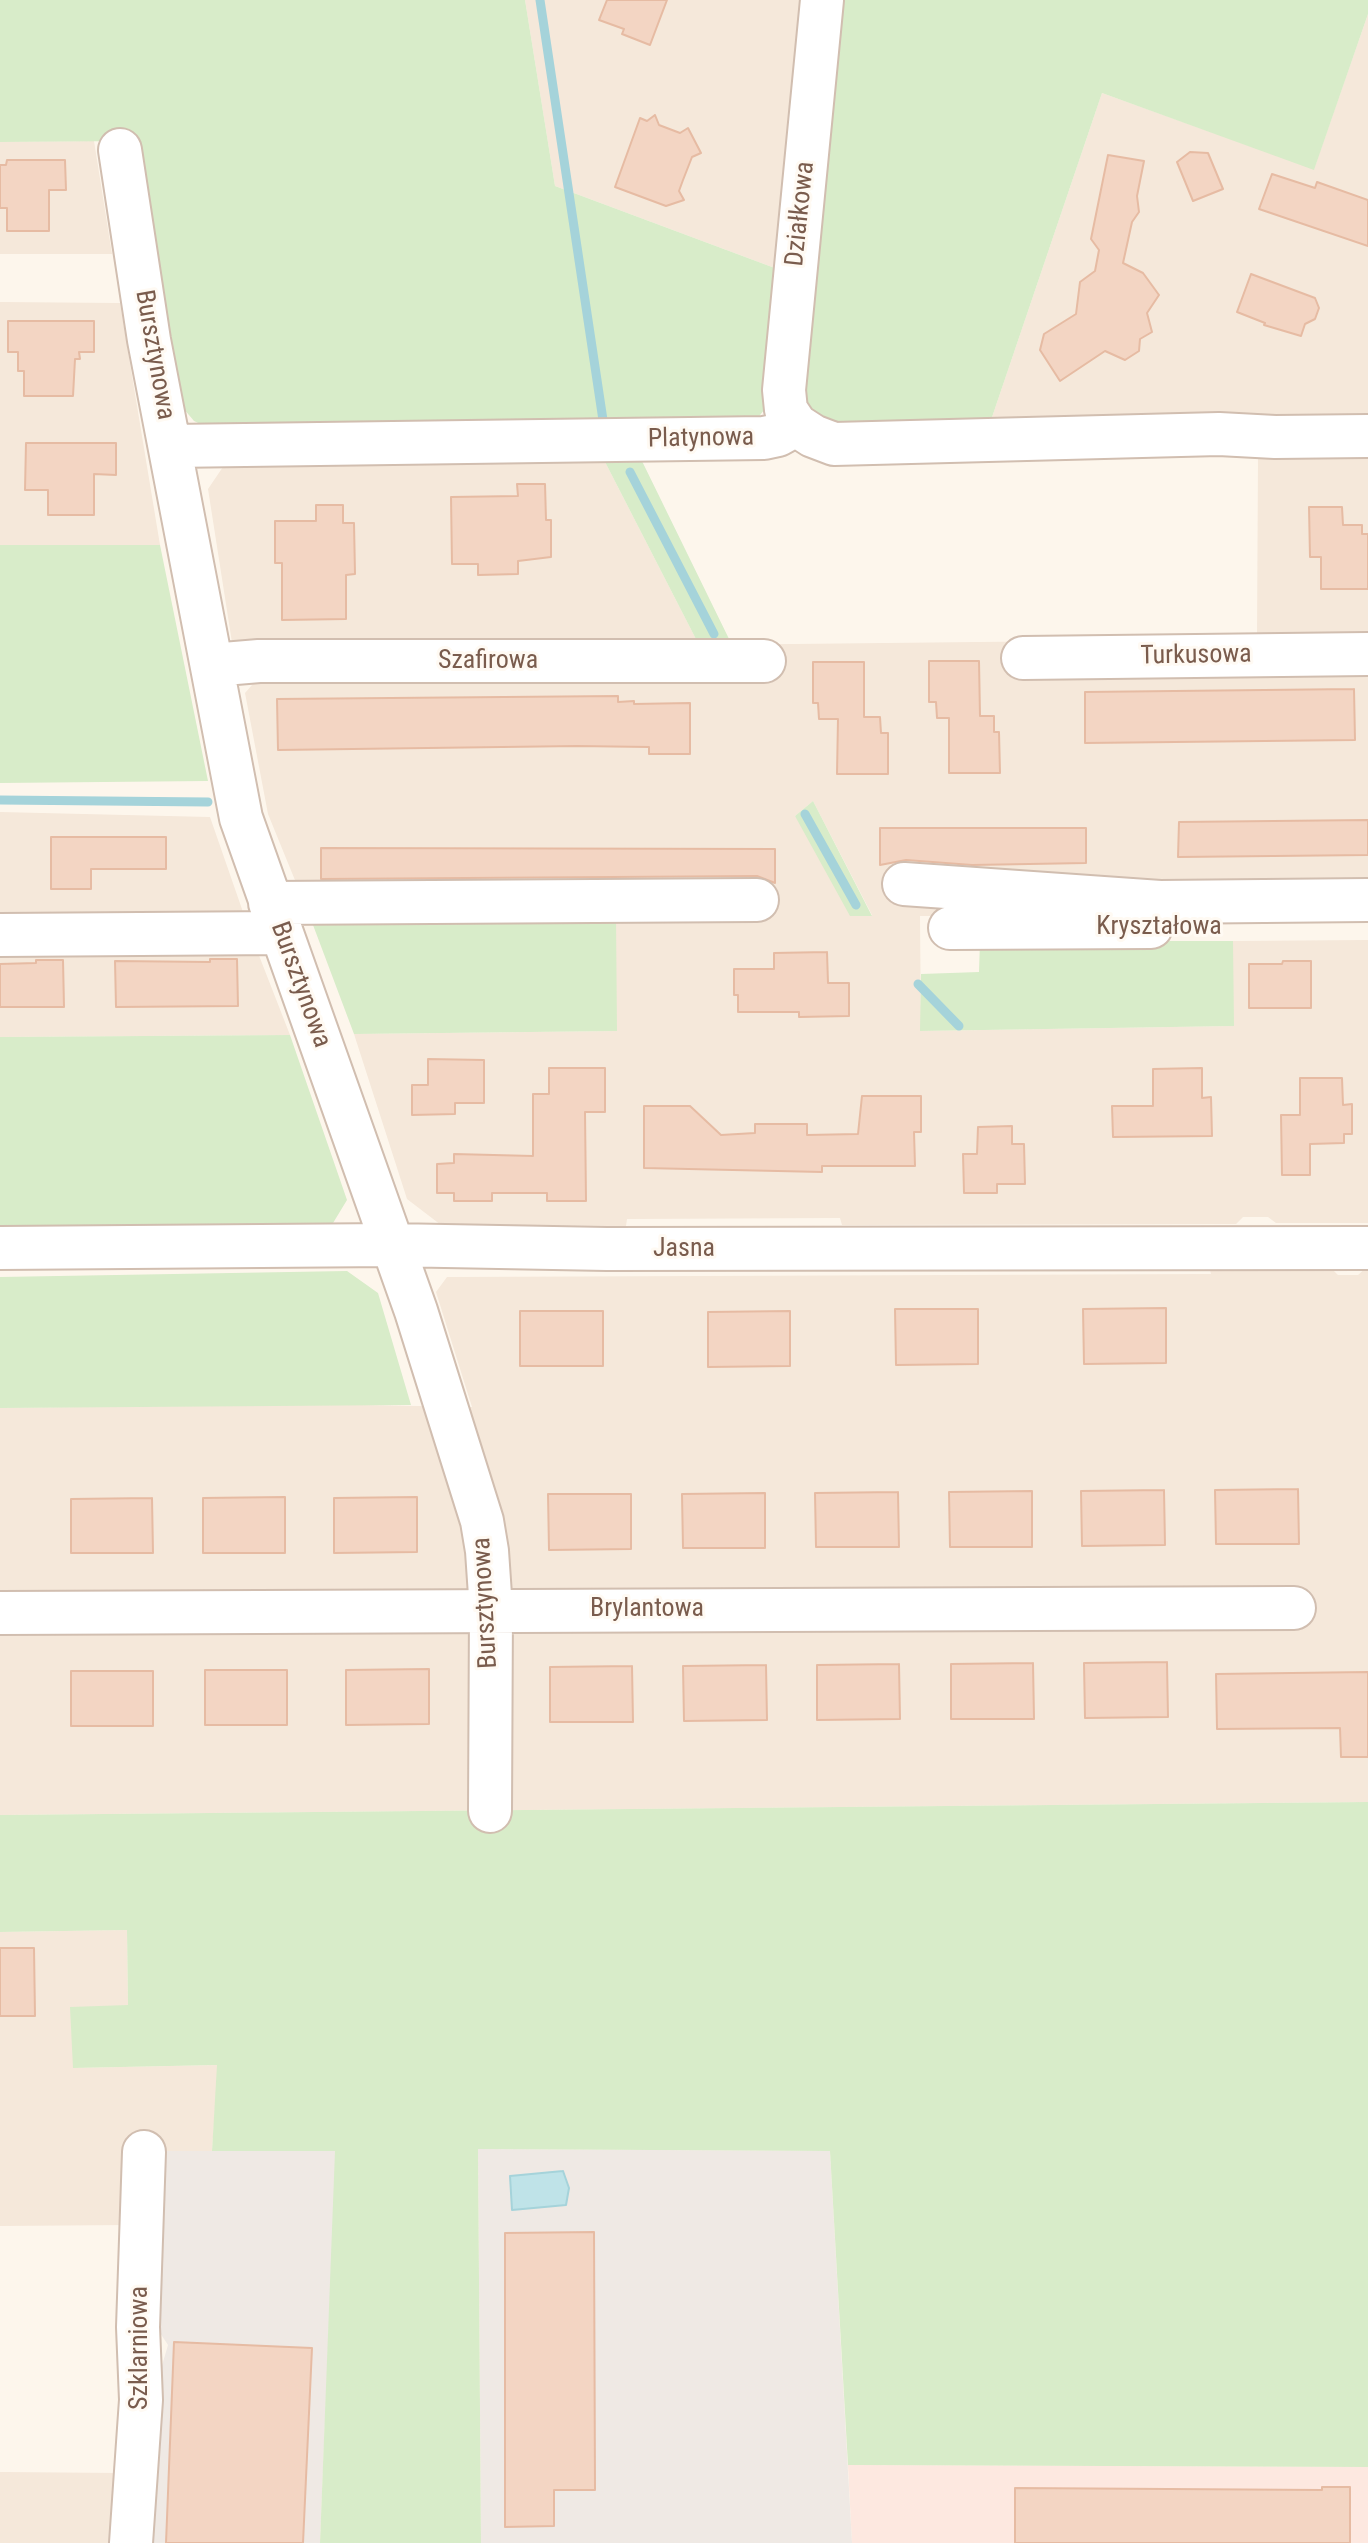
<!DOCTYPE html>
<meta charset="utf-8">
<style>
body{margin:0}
canvas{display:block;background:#fdf6ec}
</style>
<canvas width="1368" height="2543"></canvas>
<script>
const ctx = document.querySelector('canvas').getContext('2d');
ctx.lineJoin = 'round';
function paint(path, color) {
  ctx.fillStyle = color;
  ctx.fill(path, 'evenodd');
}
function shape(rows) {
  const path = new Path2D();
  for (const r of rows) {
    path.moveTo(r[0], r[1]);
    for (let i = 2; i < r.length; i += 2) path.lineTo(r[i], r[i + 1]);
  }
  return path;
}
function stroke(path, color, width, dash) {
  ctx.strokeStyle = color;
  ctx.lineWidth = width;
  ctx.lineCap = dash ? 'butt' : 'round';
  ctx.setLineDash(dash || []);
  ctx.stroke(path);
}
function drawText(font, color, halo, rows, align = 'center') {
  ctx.font = font + ' "Roboto Condensed",sans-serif';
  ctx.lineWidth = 6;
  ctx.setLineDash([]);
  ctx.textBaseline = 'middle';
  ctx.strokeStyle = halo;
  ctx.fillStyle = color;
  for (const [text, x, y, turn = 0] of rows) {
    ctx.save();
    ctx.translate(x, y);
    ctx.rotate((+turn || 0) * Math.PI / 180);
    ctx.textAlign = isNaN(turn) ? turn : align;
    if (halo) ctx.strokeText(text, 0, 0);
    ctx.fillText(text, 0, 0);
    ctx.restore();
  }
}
const residential = shape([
 [525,0,812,0,780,270,555,186],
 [1368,14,1368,422,989,426,1102,93,1314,169],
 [94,141,112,254,0,254,0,142],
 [0,302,120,303,160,545,0,545],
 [1368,452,1368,884,1102,915,920,916,921,1031,1233,1026,1233,941,1368,940,1368,1223,1276,1223,1268,1217,1243,1217,1236,1224,842,1225,840,1218,627,1219,626,1226,441,1225,407,1199,354,1034,617,1031,310,917,268,814,245,693,259,677,233,649,208,489,227,461,603,458,699,645,1257,639,1258,453],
 [813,801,872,915,872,916,795,816],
 [0,812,210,817,251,935,290,1035,0,1037],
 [1209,1266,1329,1266,1338,1275,1358,1275,1368,1266,1368,1802,0,1815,0,1408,309,1404,472,1407,436,1292,447,1277,1211,1274],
 [127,1930,128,2005,73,2068,218,2065,212,2151,156,2151,130,2225,0,2226,0,1932],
 [0,2472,123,2473,119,2543,0,2543]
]);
const commercial = shape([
 [848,2465,1368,2467,1368,2543,852,2543]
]);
const industrial = shape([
 [478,2149,830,2151,852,2543,481,2543],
 [156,2151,336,2151,320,2543,153,2543,161,2369,168,2345,147,2313]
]);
const green = shape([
 [0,0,525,0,555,186,780,270,768,405,749,429,218,432,194,421,178,402,133,141,0,142],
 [837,0,1368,0,1368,14,1314,170,1102,93,989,426,840,429,798,408],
 [640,457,732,645,699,645,603,458],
 [0,545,160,545,208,781,0,783],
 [813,801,872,916,850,916,795,816],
 [310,917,616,917,617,1031,354,1034],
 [980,941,1233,941,1234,1026,920,1031,921,974,979,972],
 [290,1035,347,1200,330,1228,0,1229,0,1037],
 [347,1271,378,1293,411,1405,0,1408,0,1277],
 [1368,1802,1368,2467,848,2465,830,2151,478,2149,481,2543,320,2543,335,2151,212,2151,217,2065,73,2068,70,2007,128,2005,127,1930,0,1932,0,1815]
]);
const water = shape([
 [563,2171,569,2188,566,2205,512,2210,510,2176,563,2171]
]);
const stream = shape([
 [540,0,603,420],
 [630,472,714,634],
 [0,800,208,802],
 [805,814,856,905],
 [918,984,959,1026]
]);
const building = shape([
 [607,0,667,0,650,45,622,34,624,29,599,20,607,0],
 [655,115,659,125,680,133,688,128,701,153,692,157,683,180,679,191,684,200,666,206,615,187,640,118,647,121,655,115],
 [1190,152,1208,153,1223,189,1193,201,1177,162,1190,152],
 [1108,155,1144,161,1137,196,1139,212,1132,222,1123,263,1143,273,1159,295,1147,313,1152,332,1140,339,1139,351,1125,360,1105,351,1060,381,1040,350,1044,334,1076,314,1080,282,1095,271,1099,250,1091,239,1108,155],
 [7,160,65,160,66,190,49,190,49,231,7,231,7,208,0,208,0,165,6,165,7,160],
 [1272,174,1315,188,1317,182,1368,200,1368,246,1259,209,1272,174],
 [1251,274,1315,298,1319,308,1315,319,1305,324,1301,336,1264,325,1265,323,1237,312,1251,274],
 [8,321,94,321,94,352,79,352,80,359,75,359,73,396,24,396,24,371,18,371,18,352,8,352,8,321],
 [26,443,116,443,116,475,94,474,94,515,48,515,48,490,25,490,26,443],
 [517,484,545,484,546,520,551,520,551,557,518,561,518,574,478,575,478,564,452,564,451,497,518,496,517,484],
 [316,505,343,505,343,523,354,523,355,574,346,575,346,619,282,620,282,563,275,563,275,521,316,521,316,505],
 [1309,507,1342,507,1343,525,1362,525,1362,534,1368,534,1368,589,1321,589,1321,557,1310,557,1309,507],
 [929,661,979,661,980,716,994,716,994,732,999,732,1000,773,949,773,949,718,937,718,936,702,929,702,929,661],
 [813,662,864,662,864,717,880,717,881,733,888,733,888,774,837,774,838,719,819,719,818,703,813,703,813,662],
 [1354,689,1355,740,1085,743,1085,692,1354,689],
 [618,696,618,702,634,701,634,704,690,703,690,754,649,754,649,747,577,746,278,750,277,699,618,696],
 [1368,820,1368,855,1178,857,1179,822,1368,820],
 [880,828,1086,828,1086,863,972,865,906,860,880,865,880,828],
 [51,837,166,837,166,869,91,869,91,889,51,889,51,837],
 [321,848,775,849,775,883,757,876,321,879,321,848],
 [827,952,828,983,849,983,849,1016,799,1017,799,1012,738,1012,738,995,734,995,734,969,774,969,774,953,827,952],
 [210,959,237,959,238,1006,116,1007,115,961,210,962,210,959],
 [36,960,63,960,64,1007,0,1007,0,964,36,963,36,960],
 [1283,961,1311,961,1311,1008,1249,1008,1249,964,1282,964,1283,961],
 [428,1059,484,1060,484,1103,455,1103,455,1114,412,1115,412,1085,428,1085,428,1059],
 [549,1068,605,1068,605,1112,585,1112,586,1201,547,1201,547,1193,492,1193,492,1201,454,1201,454,1193,437,1193,437,1164,454,1163,454,1154,533,1156,533,1094,549,1094,549,1068],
 [1202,1068,1202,1098,1211,1097,1212,1136,1113,1137,1112,1106,1153,1106,1153,1069,1202,1068],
 [1300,1078,1342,1078,1343,1105,1352,1104,1352,1134,1344,1134,1344,1143,1310,1144,1310,1175,1282,1175,1281,1115,1300,1115,1300,1078],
 [862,1096,921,1096,921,1132,914,1132,915,1166,822,1166,822,1172,644,1168,644,1106,690,1106,721,1135,755,1133,755,1124,807,1124,807,1135,858,1134,862,1096],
 [1012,1126,1012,1144,1024,1144,1025,1184,997,1184,997,1193,964,1193,963,1154,977,1154,978,1127,1012,1126],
 [1166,1308,1166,1363,1084,1364,1083,1309,1166,1308],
 [895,1309,978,1309,978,1364,896,1365,895,1309],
 [520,1311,603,1311,603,1366,520,1366,520,1311],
 [790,1311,790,1366,708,1367,708,1312,790,1311],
 [1298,1489,1299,1544,1216,1544,1215,1490,1298,1489],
 [1164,1490,1165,1545,1082,1546,1081,1491,1164,1490],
 [1032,1491,1032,1547,950,1547,949,1492,1032,1491],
 [898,1492,899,1547,816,1547,815,1493,898,1492],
 [765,1493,765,1548,683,1548,682,1494,765,1493],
 [548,1494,631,1494,631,1549,549,1550,548,1494],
 [285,1497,285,1553,203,1553,203,1498,285,1497],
 [417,1497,417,1552,334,1553,334,1498,417,1497],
 [152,1498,153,1553,71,1553,71,1499,152,1498],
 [1167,1662,1168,1717,1085,1718,1084,1663,1167,1662],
 [1033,1663,1034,1719,951,1719,951,1664,1033,1663],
 [899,1664,900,1719,817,1720,817,1665,899,1664],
 [766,1665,767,1720,684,1721,683,1666,766,1665],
 [632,1666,633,1722,550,1722,550,1667,632,1666],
 [429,1669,429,1724,346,1725,346,1670,429,1669],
 [205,1670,287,1670,287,1725,205,1725,205,1670],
 [71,1671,153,1671,153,1726,71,1726,71,1671],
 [1368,1672,1368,1757,1341,1757,1340,1728,1217,1729,1216,1674,1368,1672],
 [0,1948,34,1948,35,2016,0,2016,0,1948],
 [594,2232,595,2490,554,2490,554,2526,505,2527,505,2233,594,2232],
 [174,2342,312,2348,303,2543,166,2543,174,2342],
 [1322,2487,1350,2487,1350,2543,1015,2543,1015,2488,1322,2490,1322,2487]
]);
const minor = shape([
 [822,0,784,390,786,410,796,425,813,436,834,444,1219,434,1275,437,1368,436],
 [120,150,149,340,241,818,416,1311,482,1521,487,1551,491,1610,490,1811],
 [171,446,764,438,778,435,796,425],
 [1023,658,1368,654],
 [212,665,259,661,764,661],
 [904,884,1160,902,1368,900],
 [270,903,757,900],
 [950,928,1151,927],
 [0,935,280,933],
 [0,1248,391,1245,607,1249,1368,1248],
 [0,1613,1294,1608],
 [131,2543,141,2400,138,2327,144,2152]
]);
const streetNames = [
 ["Działkowa",801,214,-84],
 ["Bursztynowa",154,355,80],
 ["Platynowa",701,439,-1],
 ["Turkusowa",1196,656,-1],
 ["Szafirowa",488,661],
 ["Kryształowa",1159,927],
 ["Bursztynowa",300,985,70],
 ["Jasna",684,1249],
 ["Bursztynowa",486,1603,-93],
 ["Brylantowa",647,1609],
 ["Szklarniowa",140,2348,-90]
];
paint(residential, '#f5e8da');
paint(commercial, '#fde8e0');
paint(industrial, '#efe9e4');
paint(green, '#d8ecc9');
paint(water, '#bfe3e8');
stroke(water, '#a5d3da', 2);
stroke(stream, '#a5d3da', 9);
paint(building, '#f3d5c3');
stroke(building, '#e6bba3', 2);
stroke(minor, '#d1beb0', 46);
stroke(minor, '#fff', 42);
drawText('26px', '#7a5c4d', '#fffaf3', streetNames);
</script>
